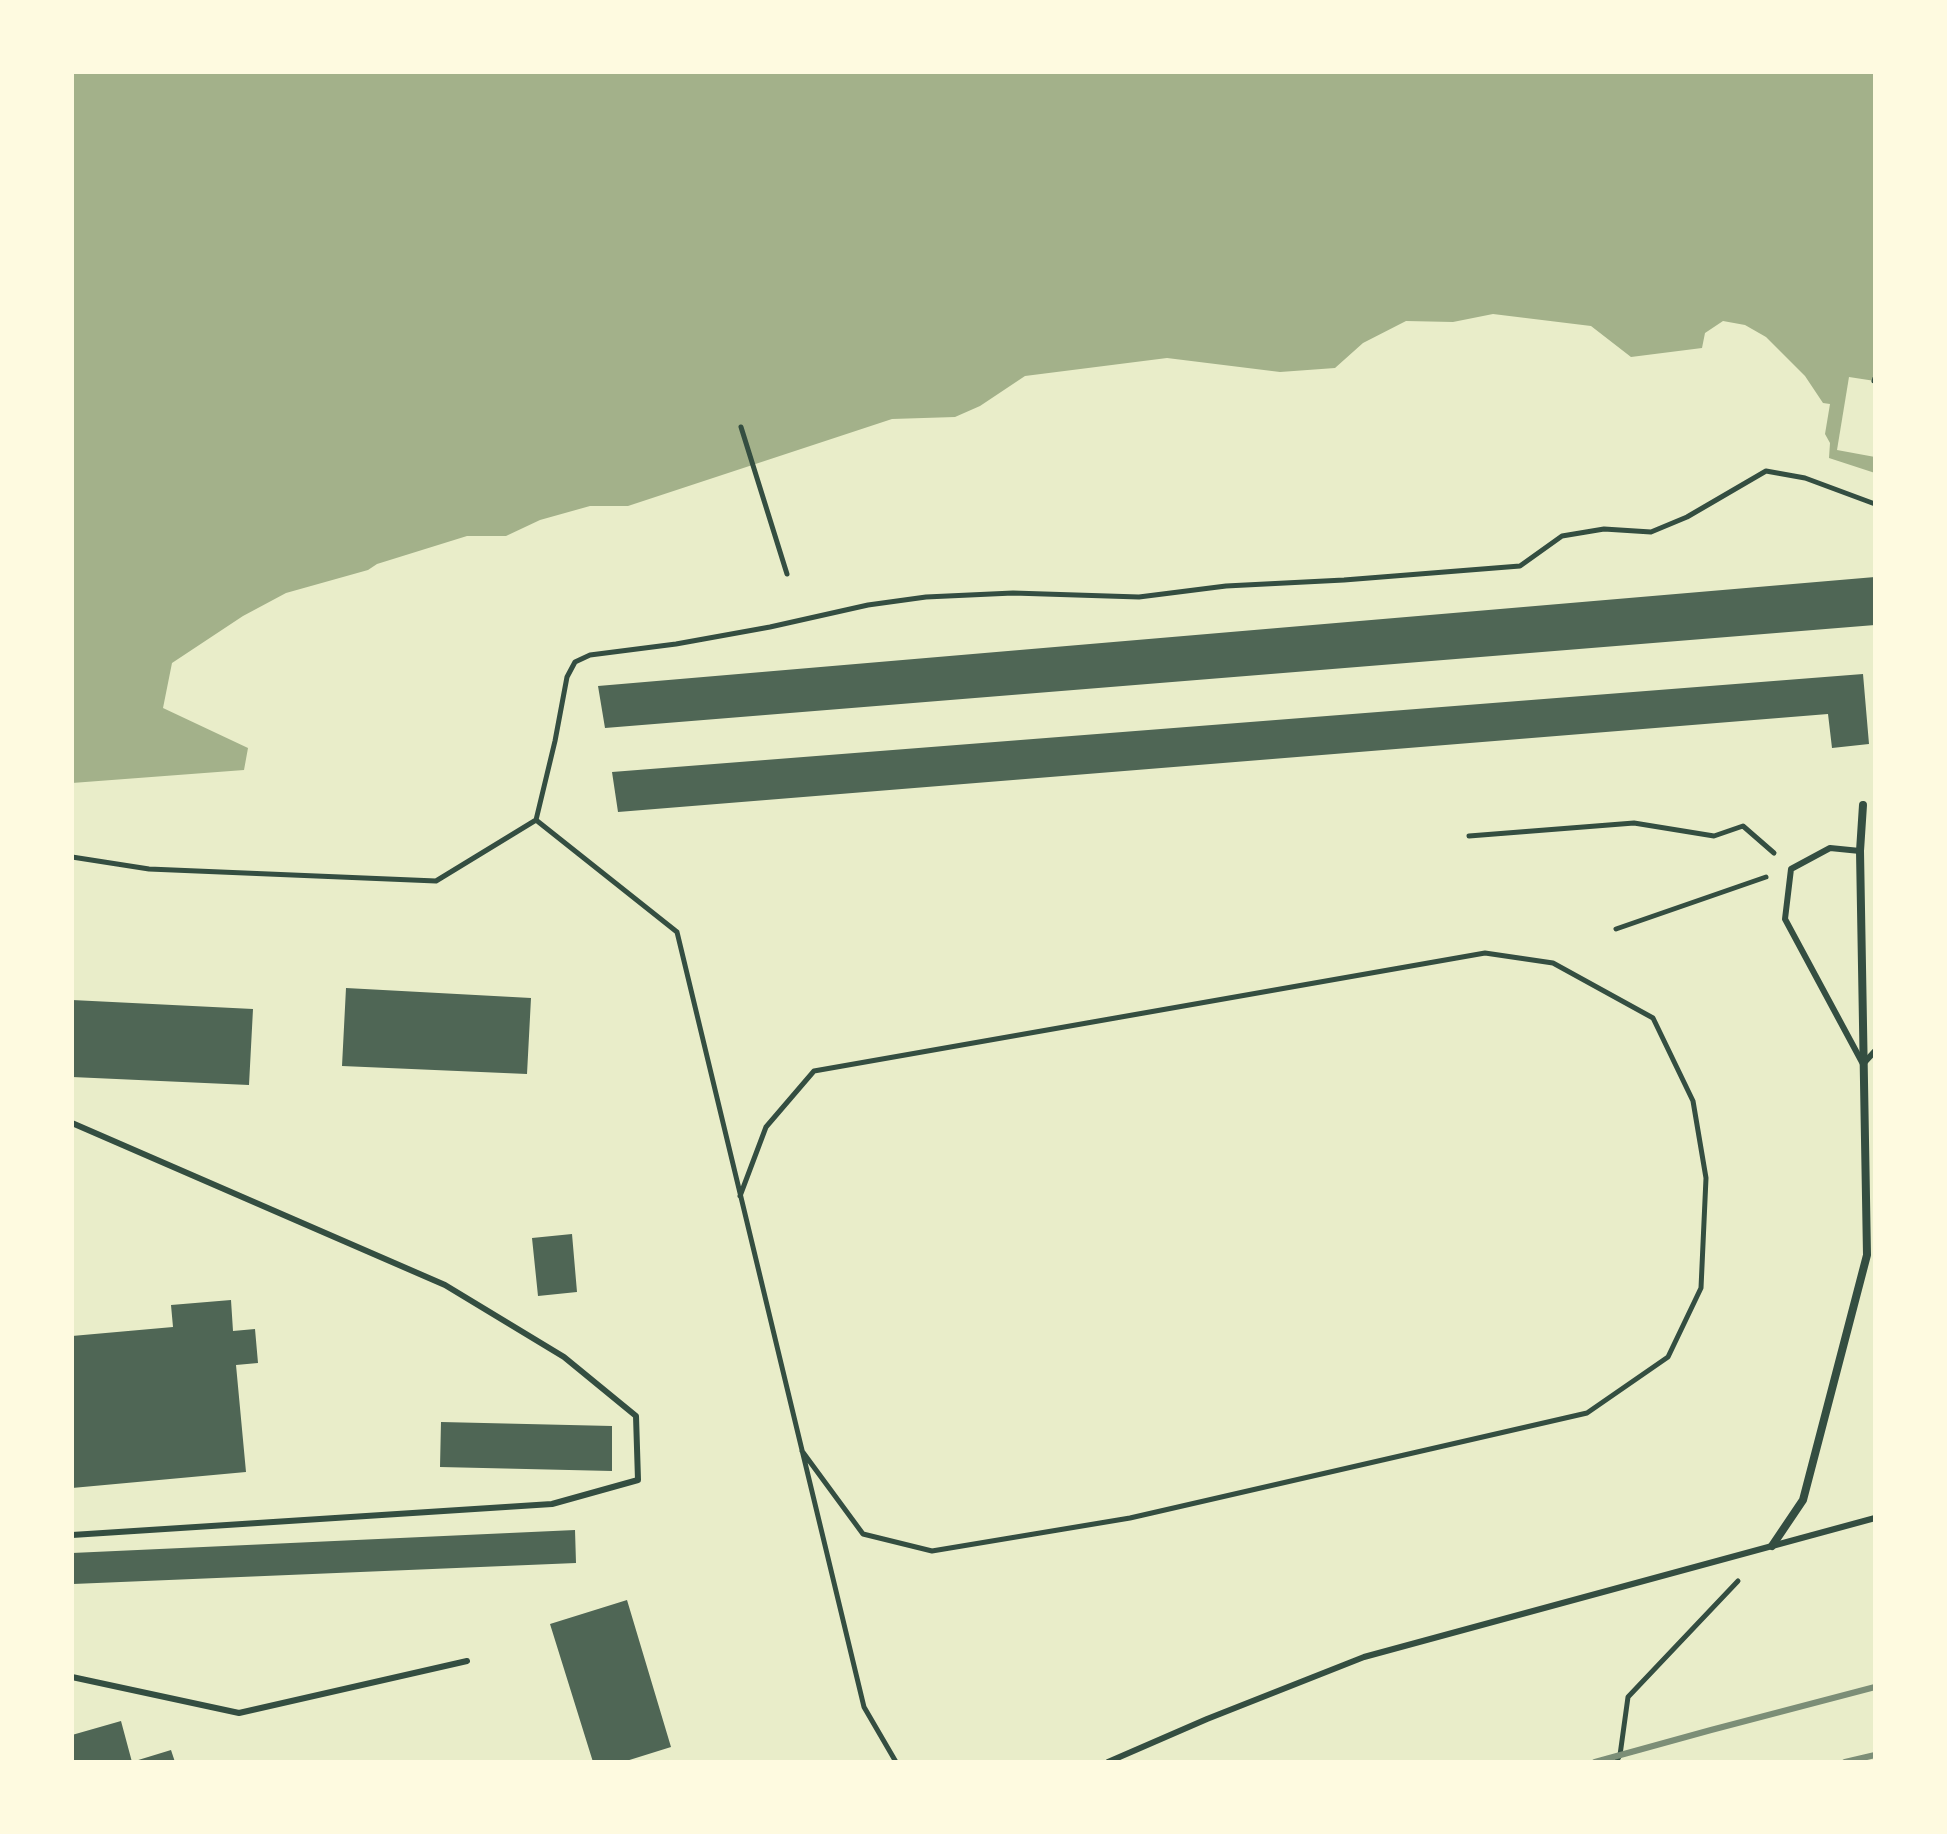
<!DOCTYPE html>
<style>
body{margin:0}
#map{position:relative;width:1947px;height:1834px;overflow:hidden;background:#e9edc9;font-family:Ubuntu,sans-serif}
canvas{display:block}
.frame{position:absolute;inset:0;border:74px solid #fefae0;pointer-events:none}
</style>
<div id="map">
<canvas width="1947" height="1834"></canvas>
<div class="frame"></div>
</div>
<script>
const ctx = document.querySelector('canvas').getContext('2d');
ctx.lineJoin = 'round';
function paint(path, color) {
  ctx.fillStyle = color;
  ctx.fill(path, 'evenodd');
}
function shape(rows) {
  const path = new Path2D();
  for (const r of rows) {
    path.moveTo(r[0], r[1]);
    for (let i = 2; i < r.length; i += 2) path.lineTo(r[i], r[i + 1]);
  }
  return path;
}
function stroke(path, color, width, dash) {
  ctx.strokeStyle = color;
  ctx.lineWidth = width;
  ctx.lineCap = dash ? 'butt' : 'round';
  ctx.setLineDash(dash || []);
  ctx.stroke(path);
}
const water = shape([
 [72,72,1875,72,1875,473,1829,458,1830,443,1825,434,1830,404,1823,403,1805,376,1766,337,1745,325,1723,321,1705,333,1702,348,1631,357,1591,326,1493,314,1453,322,1406,321,1363,343,1335,368,1280,372,1167,358,1025,376,980,406,955,417,892,419,628,506,590,506,540,520,506,536,467,536,377,564,368,570,286,593,243,616,172,663,163,708,248,748,244,770,72,783]
]);
const pier = shape([
 [1849,377,1875,381,1875,457,1837,450]
]);
const building = shape([
 [1875,577,1875,625,605,728,598,686],
 [1863,674,1869,744,1832,748,1828,714,618,812,612,772],
 [346,988,531,998,527,1074,342,1066],
 [72,1000,253,1009,249,1085,72,1077],
 [572,1234,577,1292,538,1296,532,1238],
 [231,1300,233,1331,255,1329,258,1363,236,1365,246,1472,72,1488,72,1336,173,1327,171,1305],
 [441,1422,612,1426,612,1471,440,1467],
 [575,1530,576,1563,73,1584,72,1553],
 [627,1600,671,1747,623,1762,593,1762,550,1624],
 [121,1721,132,1762,72,1762,72,1735],
 [171,1750,175,1762,135,1762,135,1761]
]);
const path = shape([
 [1874,381,1875,378],
 [741,427,787,574],
 [536,820,677,932,864,1707,896,1762],
 [1469,836,1634,823,1714,836,1743,826,1774,853],
 [72,857,149,869,436,881,536,820,555,741,567,677,575,662,590,655,676,644,770,627,868,605,926,597,1013,593,1139,597,1226,586,1344,580,1520,566,1562,536,1604,529,1651,532,1687,517,1766,471,1805,478,1875,504],
 [1616,929,1766,877],
 [740,1196,766,1127,814,1071,1485,953,1553,963,1653,1018,1693,1101,1706,1178,1701,1288,1668,1357,1587,1413,1130,1518,932,1551,863,1534,802,1451],
 [1616,1762,1620,1755,1628,1697,1738,1581]
]);
const service = shape([
 [1860,851,1830,848,1791,869,1785,919,1863,1064,1875,1051],
 [72,1123,445,1285,564,1357,636,1416,638,1480,552,1504,72,1535],
 [72,1677,239,1713,467,1661],
 [1108,1762,1207,1719,1364,1657,1875,1518]
]);
const minor = shape([
 [1772,1546,1803,1500,1867,1255,1860,851,1863,805]
]);
const rail = shape([
 [1595,1762,1711,1730,1875,1687],
 [1845,1762,1875,1755]
]);
paint(water, '#a3b18a');
paint(pier, '#e9edc9');
paint(building, '#4f6655');
stroke(path, '#344e41', 5);
stroke(service, '#344e41', 6);
stroke(minor, '#344e41', 8);
stroke(rail, '#7c8e77', 6);
</script>
